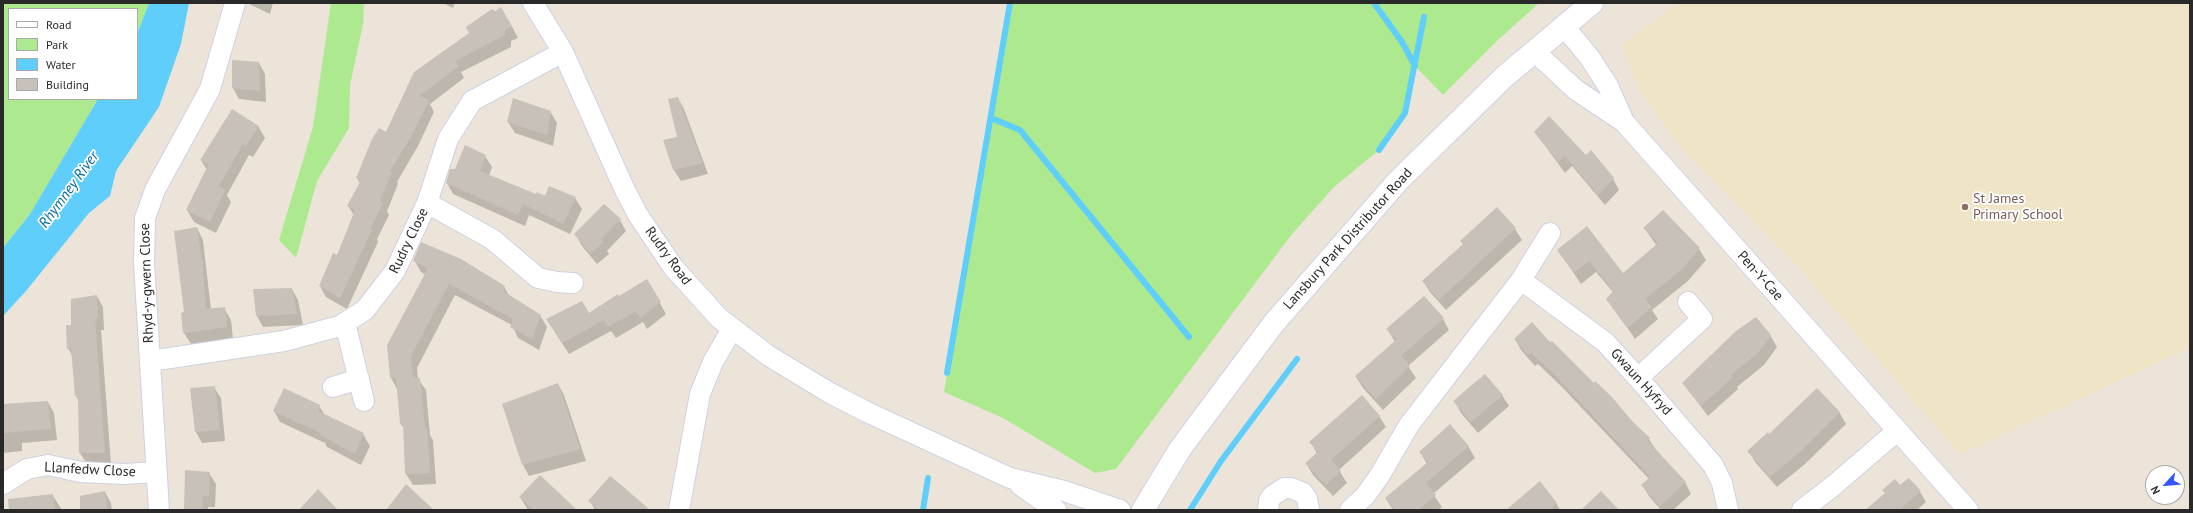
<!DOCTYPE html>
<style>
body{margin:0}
#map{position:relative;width:2193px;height:513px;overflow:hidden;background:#ede4d9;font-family:"PT Sans",sans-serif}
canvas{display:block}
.frame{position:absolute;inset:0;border:4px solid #292929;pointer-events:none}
.legend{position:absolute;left:8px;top:8px;width:130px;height:92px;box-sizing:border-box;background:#fff;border:1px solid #a9a9a9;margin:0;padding:5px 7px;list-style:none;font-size:12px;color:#292929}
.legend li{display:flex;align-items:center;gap:8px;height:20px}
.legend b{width:20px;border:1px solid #a9a9a9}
.north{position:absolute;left:2145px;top:465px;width:40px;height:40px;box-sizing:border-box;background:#fff;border:1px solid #a9a9a9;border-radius:50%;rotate:243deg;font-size:11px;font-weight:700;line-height:16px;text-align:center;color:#292929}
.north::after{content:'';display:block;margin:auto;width:14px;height:18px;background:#35f;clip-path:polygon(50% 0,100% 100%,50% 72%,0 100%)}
</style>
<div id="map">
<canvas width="2193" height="513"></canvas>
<div class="frame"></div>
<ul class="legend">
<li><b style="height:5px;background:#fff"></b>Road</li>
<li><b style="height:11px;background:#ace98f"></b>Park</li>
<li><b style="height:11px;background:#60cefa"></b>Water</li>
<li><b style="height:11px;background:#c8c1b9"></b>Building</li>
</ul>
<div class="north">N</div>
</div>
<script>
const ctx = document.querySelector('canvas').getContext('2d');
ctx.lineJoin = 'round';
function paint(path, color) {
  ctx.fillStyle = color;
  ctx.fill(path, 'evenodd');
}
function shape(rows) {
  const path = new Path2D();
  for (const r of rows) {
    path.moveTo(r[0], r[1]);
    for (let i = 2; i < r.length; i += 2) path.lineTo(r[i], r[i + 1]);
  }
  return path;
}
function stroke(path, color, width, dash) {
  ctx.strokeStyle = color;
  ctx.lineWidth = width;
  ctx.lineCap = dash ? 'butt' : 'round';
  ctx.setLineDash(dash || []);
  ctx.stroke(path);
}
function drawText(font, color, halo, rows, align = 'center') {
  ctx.font = font + ' "PT Sans",sans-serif';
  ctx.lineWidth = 3.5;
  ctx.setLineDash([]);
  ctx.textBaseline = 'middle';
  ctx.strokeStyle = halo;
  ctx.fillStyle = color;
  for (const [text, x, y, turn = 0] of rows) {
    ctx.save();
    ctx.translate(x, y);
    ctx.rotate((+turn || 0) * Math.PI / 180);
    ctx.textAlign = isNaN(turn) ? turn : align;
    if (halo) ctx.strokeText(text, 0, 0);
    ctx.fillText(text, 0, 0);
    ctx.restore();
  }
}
const education = shape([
 [1678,3,2190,3,2190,348,1960,454,1798,267,1681,147,1638,88,1622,45]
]);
const green = shape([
 [3,3,149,3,137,34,137,9,9,9,9,99,98,99,30,214,3,248],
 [331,3,364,3,363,24,350,85,349,128,317,181,296,258,279,240,313,127],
 [1010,3,1539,3,1498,40,1443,95,1415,66,1405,113,1379,150,1334,187,1292,234,1116,469,1095,473,1003,418,944,392]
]);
const water = shape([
 [149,3,189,3,181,44,159,107,116,171,110,196,89,213,26,291,3,316,3,248,30,214,98,99,137,99,137,34]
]);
const shadow = shape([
 [247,3,273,3,270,14],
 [443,3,455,3,453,8],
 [508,19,518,38,511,41,511,47,461,72,464,78,430,104,434,112,418,146,397,182,398,184,387,211,389,215,377,239,378,242,347,309,326,297,320,286,338,257,354,215,348,206,360,183,357,178,386,133,415,72],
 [259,63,265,74,266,102,239,99,233,88],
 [678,98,684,109,708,174,681,181,674,170,665,141,678,138],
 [550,111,557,123,553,146,515,133,508,122],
 [258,126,265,138,253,157,249,155,227,195,231,202,216,233,194,222,187,210,207,170,201,160],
 [1535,132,1586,156,1613,179,1619,190,1605,205,1572,166,1565,173],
 [485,156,492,167,489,176,537,195,575,198,582,209,570,234,529,215,525,226,453,194,447,183,455,170],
 [1497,209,1515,229,1522,240,1446,310,1430,292,1423,281,1464,245,1461,241],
 [1663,211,1699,249,1706,260,1688,281,1652,310,1658,319,1635,339,1608,299,1613,292,1596,272,1581,284,1558,250,1587,227,1623,275,1657,246,1644,228],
 [620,220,626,231,607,251,609,254,597,264,582,246,575,234],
 [197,228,203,240,211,310,224,308,231,320,233,339,191,344,184,333],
 [414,260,504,287,510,297,540,315,547,327,539,350,518,338,512,325,455,295,417,368,418,379,426,390,430,435,433,440,436,484,413,485,406,474,404,428,401,424,397,389,391,378,425,274,421,272],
 [647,280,666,314,647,329,643,322,616,338,611,331,569,354,554,331,588,314],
 [292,289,298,300,303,325,263,327,257,316],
 [97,296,103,307,104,330,101,330,111,464,87,464,80,453,79,401,76,396,73,357,68,348],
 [1443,319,1449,330,1408,366,1416,378,1383,410,1363,388,1356,377,1395,342,1387,329],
 [1770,335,1777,347,1764,365,1737,387,1738,389,1708,416,1683,383],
 [1515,339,1550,344,1649,439,1656,450,1685,482,1691,494,1673,510,1661,510,1649,496,1642,485,1649,479,1561,386,1538,364,1535,366,1521,350],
 [558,384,564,395,586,461,529,476,523,465],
 [214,387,221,398,225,441,202,443,196,432,191,389],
 [1502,395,1509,406,1478,433,1461,413,1455,402],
 [48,402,54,413,57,440,22,443,22,451,3,453,3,405],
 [319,406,325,415,363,434,370,446,361,465,327,447,325,443,280,422,274,411],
 [1839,412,1846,424,1805,464,1777,487,1755,462,1749,451,1769,435],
 [1379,416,1386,427,1339,470,1347,483,1333,496,1313,475,1306,463,1317,454,1311,442],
 [1468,446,1475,458,1433,494,1442,507,1438,510,1393,510,1386,499,1427,464,1420,452],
 [209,473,216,484,215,507,208,507,208,510,185,510],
 [1900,487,1920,492,1926,502,1917,510,1866,510],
 [105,492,111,503,112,510,81,510],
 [53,496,62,510,20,510],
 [520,497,574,510,528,510],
 [590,501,644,510,595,510],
 [1556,503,1560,510,1509,510]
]);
const stream = shape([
 [1374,3,1402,42,1415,66],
 [991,118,1020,130,1189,337],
 [1379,150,1405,113,1424,17],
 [947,373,1010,3],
 [923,510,928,478],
 [1190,510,1221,461,1297,359]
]);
const building = shape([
 [501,7,512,27,505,29,505,35,455,61,459,66,419,96,429,100,412,135,390,171,392,172,380,201,383,203,370,229,372,230,340,298,319,286,333,253,337,255,355,210,347,206,361,180,356,178,372,139,379,128,386,132,414,72,469,33,466,27,492,9,495,11],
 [232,60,259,62,260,91,232,88],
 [678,97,702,163,673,170,663,140,677,137,668,99],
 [513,98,551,111,547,135,507,122],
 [232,109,259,126,246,146,243,144,219,186,225,190,210,222,186,210,208,165,200,160],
 [1549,116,1586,155,1591,150,1614,178,1598,195,1565,156,1558,162,1534,132],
 [465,145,486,155,480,171,536,194,537,192,545,196,549,186,576,197,563,224,523,204,518,215,446,183,450,169,455,169],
 [604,204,621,219,601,239,603,243,590,253,574,234],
 [1497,207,1516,228,1439,300,1422,281,1463,244,1460,241],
 [1663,210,1700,248,1682,269,1645,299,1652,307,1627,328,1606,299,1613,291,1589,261,1574,273,1557,250,1587,226,1623,273,1658,243,1643,228],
 [197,227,203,268,206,309,225,307,227,327,183,333,181,313,184,312,174,231],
 [421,242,461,259,505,286,503,291,541,315,532,339,510,327,513,319,449,284,411,356,413,378,420,378,425,428,427,428,430,473,405,474,403,424,400,424,396,377,390,378,387,345,428,268,413,261],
 [647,279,661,302,640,318,636,311,608,327,604,320,562,343,546,319,582,301,589,313,618,294,619,296],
 [292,288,297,314,256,316,253,289],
 [97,295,98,318,95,319,105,453,79,453,78,396,75,396,71,348,67,349,66,325,71,325,71,299],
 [1424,296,1444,318,1401,356,1410,366,1376,399,1355,376,1396,340,1386,329],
 [1756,317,1771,335,1758,353,1731,375,1733,377,1701,406,1682,383,1736,331],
 [1532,322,1550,342,1552,341,1594,383,1595,381,1611,396,1633,422,1650,438,1648,441,1686,482,1660,506,1641,485,1650,477,1554,374,1531,353,1528,355,1514,339],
 [1485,374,1503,395,1471,422,1453,401],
 [558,383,580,449,522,465,502,404],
 [215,386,220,430,195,432,190,388],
 [284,388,320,405,318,411,364,433,355,454,320,435,321,433,273,411],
 [1817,388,1840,412,1799,453,1770,477,1747,451,1768,432,1769,434],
 [1362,395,1380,416,1331,460,1341,471,1326,485,1305,463,1318,452,1309,442],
 [48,401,51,429,3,433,3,404],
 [1450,424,1469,446,1426,483,1436,495,1418,510,1395,510,1385,498,1428,462,1419,452],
 [185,470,210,472,209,496,202,496,203,510,184,510],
 [540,475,556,490,577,510,534,510,519,497],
 [610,476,626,489,650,510,599,510,588,501],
 [1909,478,1921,491,1899,510,1865,510,1885,493,1882,490,1895,479,1900,485],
 [1540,481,1557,503,1549,510,1506,510],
 [406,484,434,510,386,510],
 [318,489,338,510,299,510],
 [105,491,107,510,80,510,80,496],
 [1601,491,1619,510,1581,510],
 [53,494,55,510,9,510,8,499]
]);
const street = shape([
 [533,3,563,52,624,188,638,215,673,267,719,318,769,356,830,393,869,413,1010,478,1064,491,1120,510],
 [1564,26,1590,58,1608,86,1624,122,1968,510],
 [1534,51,1576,90,1624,122],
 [427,203,492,239,538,278,557,282,573,283],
 [1521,280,1605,342,1638,378,1713,465,1722,483,1728,510],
 [345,323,364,401],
 [150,361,284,341,340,326,365,310,395,271,427,203,448,139,472,101,563,52],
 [1638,378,1702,319,1688,302],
 [333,387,359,379],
 [3,484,27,469,48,465,81,472,124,474,157,472],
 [1020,485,1056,510],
 [159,510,144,263,145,218,155,190,210,89,235,3],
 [679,510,700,394,713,362,732,329],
 [1268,510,1269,501,1272,496,1284,488,1291,488,1303,493,1307,499,1309,510],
 [1350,510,1365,496,1380,475,1409,425,1521,280,1550,233],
 [1802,510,1833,486,1897,431]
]);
const secondary = shape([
 [1143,510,1180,449,1274,323,1398,181,1504,77,1592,3]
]);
const markers = [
 [1965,207,4,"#8d6e63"]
];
const educationNames = [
 ["St James",1973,199],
 ["Primary School",1973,215]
];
const streetNames = [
 ["Lansbury Park Distributor Road",1348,239,-48],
 ["Rudry Close",409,241,-64],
 ["Rudry Road",668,256,54],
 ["Pen-Y-Cae",1760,276,48],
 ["Rhyd-y-gwern Close",147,283,-92],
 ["Gwaun Hyfryd",1641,382,48],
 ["Llanfedw Close",90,470,3]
];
const waterNames = [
 ["Rhymney River",69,190,-54]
];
paint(education, '#f0e4c6');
paint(green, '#ace98f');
paint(water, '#60cefa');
paint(shadow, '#0003');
stroke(stream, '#60cefa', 6);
paint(building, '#c8c1b9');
stroke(street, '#ced1e3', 22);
stroke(secondary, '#ced1e3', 24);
stroke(street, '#fff', 20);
stroke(secondary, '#fff', 22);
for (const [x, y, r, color] of markers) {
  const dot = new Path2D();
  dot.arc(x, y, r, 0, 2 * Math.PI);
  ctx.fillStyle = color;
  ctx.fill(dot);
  stroke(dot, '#fff', 1.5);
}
drawText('14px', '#785e54', '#fff', educationNames, 'left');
drawText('14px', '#292929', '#fff', streetNames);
drawText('italic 15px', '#0169a5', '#fff', waterNames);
</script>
